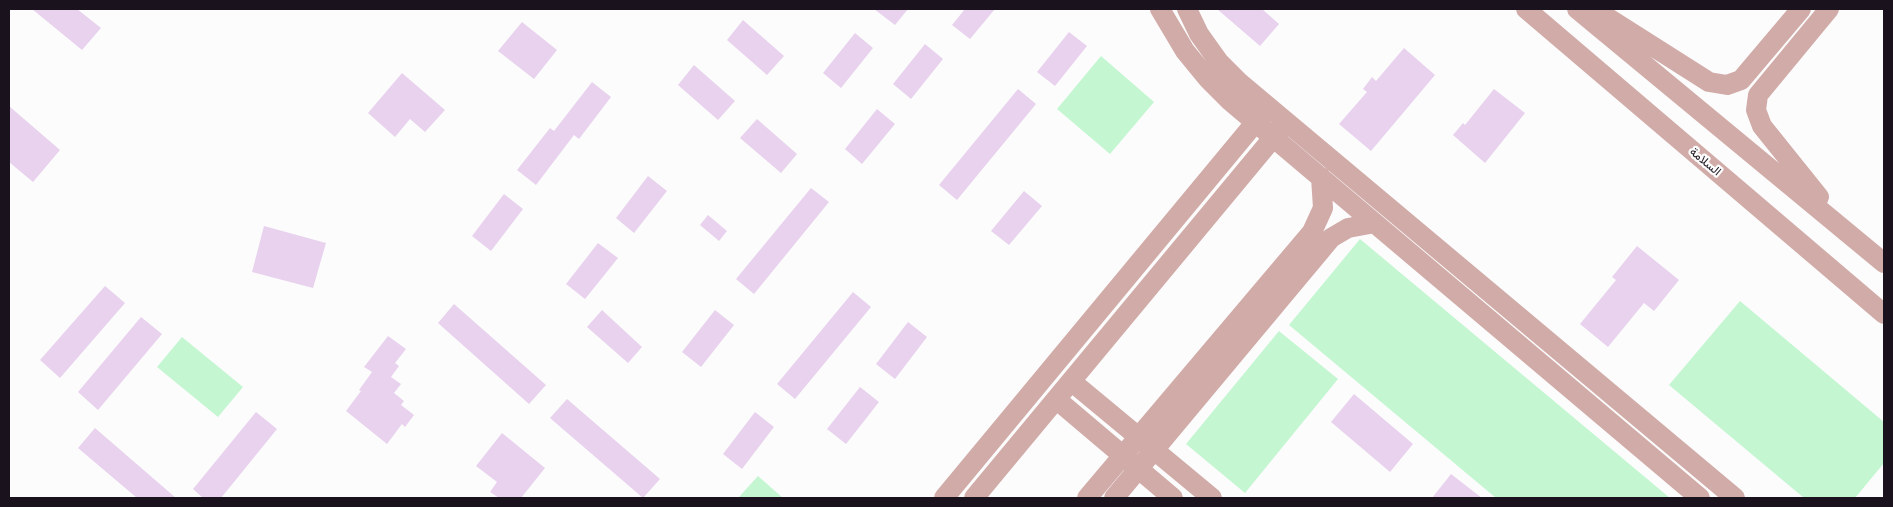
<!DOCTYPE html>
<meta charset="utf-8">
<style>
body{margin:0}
#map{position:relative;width:1893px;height:507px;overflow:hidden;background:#fcfcfc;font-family:"DM Sans",sans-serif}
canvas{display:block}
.frame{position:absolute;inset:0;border:10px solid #1a131d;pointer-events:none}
</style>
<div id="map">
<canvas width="1893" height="507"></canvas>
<div class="frame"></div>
</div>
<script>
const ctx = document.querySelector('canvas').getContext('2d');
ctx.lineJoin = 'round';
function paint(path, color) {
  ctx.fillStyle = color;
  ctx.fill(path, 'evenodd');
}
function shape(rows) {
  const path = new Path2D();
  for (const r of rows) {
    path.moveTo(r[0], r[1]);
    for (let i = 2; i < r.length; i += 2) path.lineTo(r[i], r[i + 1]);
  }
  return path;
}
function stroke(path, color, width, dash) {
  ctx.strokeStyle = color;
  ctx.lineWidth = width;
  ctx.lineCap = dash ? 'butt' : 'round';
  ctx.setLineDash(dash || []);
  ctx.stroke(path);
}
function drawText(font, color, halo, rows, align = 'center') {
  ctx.font = font + ' "DM Sans",Vazirmatn,sans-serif';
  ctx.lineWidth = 4.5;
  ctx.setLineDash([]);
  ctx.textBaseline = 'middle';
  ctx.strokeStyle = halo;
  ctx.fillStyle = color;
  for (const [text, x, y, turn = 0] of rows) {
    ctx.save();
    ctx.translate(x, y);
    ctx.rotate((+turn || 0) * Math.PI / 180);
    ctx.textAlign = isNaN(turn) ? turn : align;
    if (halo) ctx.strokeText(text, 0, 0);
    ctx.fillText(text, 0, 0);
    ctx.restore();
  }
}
const green = shape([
 [1101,56,1154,102,1110,154,1057,109],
 [1360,239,1670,498,1496,498,1289,325],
 [1740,301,1884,422,1884,463,1855,498,1804,498,1669,385],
 [1279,331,1338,379,1245,493,1186,444],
 [182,337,243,387,218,417,157,367],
 [758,476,783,498,738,498]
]);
const building = shape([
 [32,9,77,9,101,28,82,50],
 [874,9,908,9,895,25],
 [965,9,995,9,970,39,952,25],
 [1217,9,1262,9,1279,24,1260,46],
 [743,20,784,56,767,75,727,40],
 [522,22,557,50,534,79,498,51],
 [1069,32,1087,46,1055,86,1037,72],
 [855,33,873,48,841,88,823,73],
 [925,44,943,59,911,99,893,84],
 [1404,48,1435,75,1371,151,1339,124,1367,92,1363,89,1372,77,1376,81],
 [694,65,735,101,718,120,678,85],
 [402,73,445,110,425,132,410,119,395,137,368,113],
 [592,82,611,97,579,139,574,135,536,185,517,170,550,128,554,131],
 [1018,89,1036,104,957,200,939,185],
 [1494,89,1525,113,1485,163,1453,135,1463,123,1465,125],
 [9,106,60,150,33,182,9,162],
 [877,109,895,124,862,164,845,149],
 [757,119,797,154,781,173,740,138],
 [648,176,667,191,634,233,616,218],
 [811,188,829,202,754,294,736,279],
 [1024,191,1042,206,1009,245,991,231],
 [504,194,523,209,491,251,472,236],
 [708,215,727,231,719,241,700,225],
 [264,226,326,243,313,288,252,272],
 [598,243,618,258,585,299,566,284],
 [1637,246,1679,280,1654,311,1644,303,1608,347,1580,324,1616,280,1612,277],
 [105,286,125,303,60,378,40,360],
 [853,292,871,307,795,399,777,384],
 [454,304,546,385,529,404,438,323],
 [602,310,642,347,628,363,587,327],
 [715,310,734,325,701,367,682,352],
 [141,317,162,334,98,410,78,392],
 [908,322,927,337,895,379,876,364],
 [388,336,406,349,395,363,399,366,391,377,401,384,394,393,404,401,401,405,414,415,405,427,402,424,387,444,346,411,361,391,359,390,372,372,364,367],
 [860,387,879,402,846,444,827,429],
 [1354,394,1413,444,1390,472,1331,422],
 [567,399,660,479,643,498,550,418],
 [256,412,277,429,221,498,203,498,193,489],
 [755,412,774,427,742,469,723,454],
 [95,428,176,498,137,498,78,448],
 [502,433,545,468,521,498,499,498,490,492,497,482,476,466],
 [1451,474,1482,498,1432,498]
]);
const minor = shape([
 [1160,9,1185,51,1208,79,1229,100,1700,498],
 [1187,9,1199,34,1219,62,1240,83,1735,498],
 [1526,9,1884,314],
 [1577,9,1884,263],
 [1594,9,1709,82,1727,85,1741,80,1801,9],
 [1819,197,1762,126,1756,110,1758,95,1829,9],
 [1071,381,1212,498],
 [1056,399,1173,498],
 [944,498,1264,112],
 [974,498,1282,127],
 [1087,498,1312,232,1323,208,1321,177],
 [1114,498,1331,238,1348,228,1375,223]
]);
const streetNames = [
 ["السلامة",1705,162,40]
];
paint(green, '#c4f6d2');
paint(building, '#e8d2ee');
stroke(minor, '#d1aba8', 20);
drawText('12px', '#1a131d', '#fcfcfc', streetNames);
</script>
